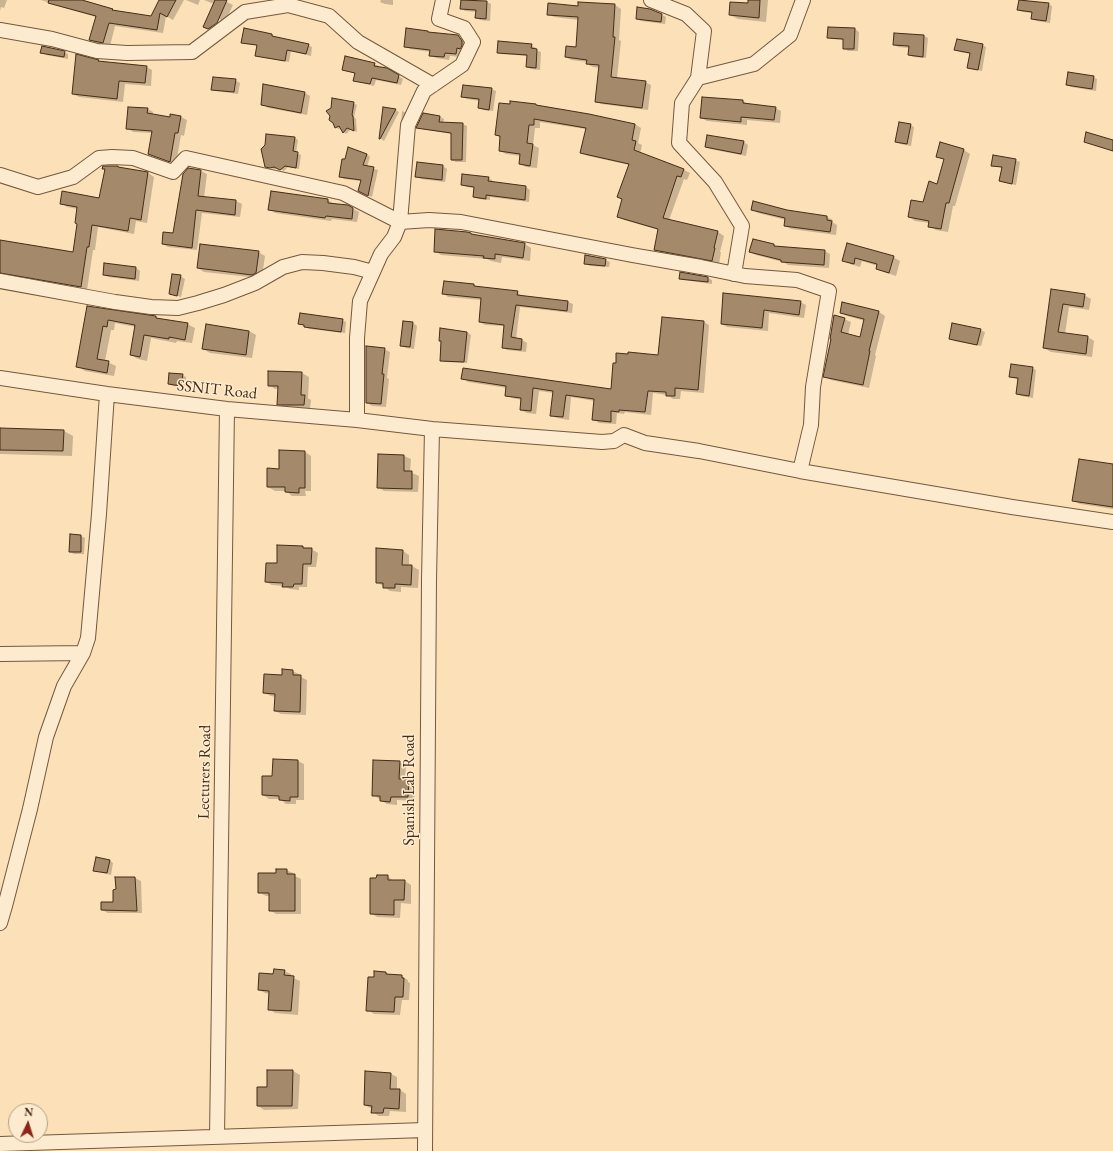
<!DOCTYPE html>
<style>
body{margin:0}
#map{position:relative;width:1113px;height:1151px;overflow:hidden;background:#fce0b7;font-family:"EB Garamond",serif}
canvas{display:block}
.north{position:absolute;left:8px;top:1103px;width:40px;height:40px;box-sizing:border-box;background:#fdebd0;border:1px solid #b39f86;border-radius:50%;rotate:4deg;font-size:11px;font-weight:700;line-height:16px;text-align:center;color:#442c16}
.north::after{content:'';display:block;margin:auto;width:14px;height:18px;background:#8f2418;clip-path:polygon(50% 0,100% 100%,50% 72%,0 100%)}
</style>
<div id="map">
<canvas width="1113" height="1151"></canvas>
<div class="north">N</div>
</div>
<script>
const ctx = document.querySelector('canvas').getContext('2d');
ctx.lineJoin = 'round';
function paint(path, color) {
  ctx.fillStyle = color;
  ctx.fill(path, 'evenodd');
}
function shape(rows) {
  const path = new Path2D();
  for (const r of rows) {
    path.moveTo(r[0], r[1]);
    for (let i = 2; i < r.length; i += 2) path.lineTo(r[i], r[i + 1]);
  }
  return path;
}
function stroke(path, color, width, dash) {
  ctx.strokeStyle = color;
  ctx.lineWidth = width;
  ctx.lineCap = dash ? 'butt' : 'round';
  ctx.setLineDash(dash || []);
  ctx.stroke(path);
}
function drawText(font, color, halo, rows, align = 'center') {
  ctx.font = font + ' "EB Garamond",serif';
  ctx.lineWidth = 3;
  ctx.setLineDash([]);
  ctx.textBaseline = 'middle';
  ctx.strokeStyle = halo;
  ctx.fillStyle = color;
  for (const [text, x, y, turn = 0] of rows) {
    ctx.save();
    ctx.translate(x, y);
    ctx.rotate((+turn || 0) * Math.PI / 180);
    ctx.textAlign = isNaN(turn) ? turn : align;
    if (halo) ctx.strokeText(text, 0, 0);
    ctx.fillText(text, 0, 0);
    ctx.restore();
  }
}
const shadow = shape([
 [0,0,7,0,4,8,1,7,0,11],
 [41,0,80,0,116,11,151,17,160,0,184,0,173,20,166,16,163,33,115,26,110,46,96,43,90,40,96,17,61,7],
 [186,0,200,0,198,5],
 [204,0,223,0,233,5,223,26,210,30,204,26,214,4],
 [220,19,221,20,210,29,210,26],
 [381,0,393,0,393,5,385,4,380,2],
 [462,0,487,2,491,4,490,21,480,20,476,17,477,12,465,11,461,8],
 [749,0,768,0,766,22,738,19,730,15,749,4],
 [1020,0,1048,4,1052,6,1050,23,1036,21,1032,18,1033,13,1022,12,1018,9],
 [615,5,621,9,619,40,621,41,617,78,645,82,651,85,648,110,601,104,596,101,600,68,593,67,587,64,588,62,571,60,566,57,577,48,578,20,554,17,548,14,579,7],
 [662,15,666,17,665,24,641,21,637,19],
 [855,29,859,32,858,51,848,51,844,48,844,40,832,39,828,37],
 [430,33,457,36,463,39,467,45,462,57,450,56,449,60,436,58,430,55,431,52,410,49,405,46],
 [272,35,276,38,308,45,312,47,311,56,291,51,289,62,260,57,256,55,258,46,246,44,242,42],
 [924,36,928,38,926,58,913,57,909,55,909,48,898,47,894,45],
 [531,45,536,48,535,50,541,52,540,70,531,69,527,67,528,56,502,54,498,52],
 [982,45,986,47,982,71,972,69,968,67,971,54,960,52,956,50],
 [42,52,64,52,68,54,68,59,46,55],
 [98,61,102,63,146,67,152,70,151,86,125,84,123,102,79,97,73,94],
 [374,64,379,66,378,68,386,69,403,79,401,85,376,80,374,86,359,82,355,80,356,74,343,70],
 [1093,77,1097,79,1096,91,1071,87,1067,85],
 [235,80,240,83,238,94,216,91,212,89],
 [264,85,305,93,310,96,307,115,268,108,262,104],
 [491,89,496,91,493,111,483,110,479,108,480,101,467,99,463,97],
 [743,101,749,105,775,108,781,111,780,123,747,120,747,125,707,121,701,118],
 [511,102,589,115,635,124,641,128,638,143,642,145,640,154,684,170,690,173,687,180,684,179,669,220,718,232,724,236,720,252,721,252,719,264,661,253,655,250,659,230,624,220,618,216,623,200,619,197,630,165,588,156,581,153,586,129,540,122,540,128,535,128,533,145,539,148,537,168,526,167,520,164,521,156,506,154,500,151,501,138,496,135,511,105],
 [353,103,357,105,354,117,356,119,357,132,351,129,346,134,343,132,341,128,339,129,335,127,332,108],
 [148,109,153,112,153,115,170,118,181,117,187,120,184,136,181,135,176,164,155,157,149,154,153,133,133,132,127,128],
 [395,110,399,112,384,141,380,138],
 [402,111,409,114,404,126,401,124],
 [440,117,444,119,443,123,462,124,467,126,466,162,456,162,452,160,452,134,422,129,418,127],
 [910,125,914,127,911,146,900,144,896,142],
 [267,135,295,138,298,140,296,153,301,155,299,169,288,167,284,171,278,168,274,169,266,166],
 [744,142,748,145,746,156,710,149,706,147],
 [941,143,964,150,970,154,955,206,953,206,948,232,936,230,929,226,930,223,915,221,909,217,924,203,938,185,944,160,937,156],
 [367,154,370,157,367,167,378,170,372,197,363,193,361,181,344,179,341,176],
 [1015,160,1020,162,1016,185,1005,183,1000,181,1002,168,993,165],
 [418,163,443,166,447,169,445,182,421,179,417,176],
 [103,168,122,169,148,173,154,177,147,223,136,221,134,234,98,227,95,250,93,250,87,290,0,279,0,241,74,254,78,224,78,209,67,207,61,203,100,199,106,169],
 [188,169,201,171,207,174,204,198,236,201,242,204,240,217,202,213,197,250,168,247,163,244,174,234],
 [488,178,492,180,492,183,526,187,530,190,529,202,490,197,490,200,478,199,474,197,475,188,466,187,462,184],
 [328,200,334,204,348,206,359,212,357,222,332,219,331,221,275,213,269,209],
 [752,209,786,211,827,217,833,220,832,222,837,225,836,235,791,229,785,226,786,220,758,213],
 [471,234,475,236,525,244,531,248,530,261,502,257,501,263,491,261,487,259,441,255,435,251],
 [774,245,778,248,825,251,830,254,829,268,788,265,783,262,756,255,750,252],
 [848,245,893,257,900,261,896,276,884,272,877,269,878,266,862,261,860,267,850,264,844,260],
 [258,252,265,256,262,276,259,278,204,272,198,268],
 [605,260,610,262,609,267,590,266,585,263],
 [105,264,136,268,140,271,139,281,108,277,104,274],
 [180,276,185,279,181,297,170,294],
 [680,278,708,278,712,280,712,284,684,280],
 [473,285,477,287,517,292,522,296,568,302,573,304,572,313,520,307,516,339,522,340,527,343,526,352,507,350,503,347,505,326,485,325,480,322,481,300,448,297,444,294],
 [1052,290,1084,295,1091,299,1089,310,1069,307,1065,334,1088,337,1094,341,1092,357,1051,352,1044,348],
 [724,294,800,302,806,305,804,318,769,313,768,331,727,327,722,324],
 [88,307,156,317,161,320,187,324,195,328,192,343,177,341,176,343,151,338,147,361,138,359,131,355,136,327,115,323,114,330,111,330,105,361,116,366,114,376,85,371,77,366],
 [879,312,885,316,875,355,876,356,869,388,831,380,824,376,844,319,851,322,848,335,861,338,865,321,847,316,841,313],
 [342,320,346,322,345,333,309,329,299,323],
 [704,322,709,325,704,393,681,391,680,399,673,399,667,395,653,393,651,415,625,412,624,414,617,413,616,424,599,423,593,419,595,401,571,397,569,420,557,418,551,415,554,393,539,391,536,414,527,413,521,410,522,400,512,398,506,395,507,388,468,382,462,378,611,390],
 [413,323,417,326,414,349,406,348,402,345],
 [207,326,249,331,256,335,252,358,210,353,203,349],
 [980,330,985,332,981,346,954,341,950,338],
 [467,332,471,335,467,363,444,362,441,360,442,342,440,341],
 [384,349,390,352,387,378,389,379,386,407,372,406,366,402],
 [1032,368,1036,370,1033,398,1021,396,1017,394,1019,380,1010,377],
 [269,372,302,373,309,377,308,398,311,400,310,409,285,408,278,404,279,389,275,389,269,385],
 [182,375,186,377,185,387,173,386,169,384],
 [0,429,64,431,73,436,72,456,0,454],
 [305,452,311,456,311,491,305,491,306,496,292,496,286,491,275,491,268,487,280,470],
 [379,455,404,456,411,459,410,472,419,476,418,492,384,491,378,487],
 [1113,465,1113,509,1080,504,1073,501],
 [81,536,85,538,84,554,74,554,70,552],
 [302,547,311,549,318,553,316,567,308,567,307,587,299,587,299,590,290,589,284,586,272,585,266,582,278,564],
 [403,551,409,555,409,566,412,566,419,570,418,588,401,587,401,592,390,591,377,582],
 [292,671,299,674,299,676,307,680,306,715,281,714,275,711,276,697,271,696,264,693,283,676],
 [298,761,304,764,304,800,296,800,296,804,286,804,280,799,269,799,263,795,273,777],
 [399,762,406,766,405,780,415,784,414,801,397,800,397,805,387,804,373,795],
 [109,860,113,863,111,875,99,872,94,870],
 [286,870,293,873,293,875,301,879,301,914,276,914,270,910,270,896,266,896,259,892,277,874],
 [387,876,394,881,405,881,411,885,411,904,401,903,400,918,377,917,371,913,377,879],
 [135,878,141,881,142,913,108,913,102,910,114,903,117,890],
 [284,971,291,974,291,977,300,981,298,1015,275,1013,269,1009,270,994,265,993,259,990,274,975],
 [386,973,390,975,401,976,408,980,408,982,410,983,409,1000,402,1000,400,1015,374,1014,368,1010,375,978],
 [268,1071,293,1071,300,1075,298,1109,264,1110,258,1106,268,1088],
 [391,1074,397,1077,397,1090,400,1090,406,1094,406,1112,390,1111,389,1116,379,1116,372,1112,372,1109,365,1105]
]);
const building = shape([
 [49,0,82,0,113,9,112,10,151,16,159,0,176,0,167,17,160,13,157,30,109,23,103,43,89,40,96,16,48,3,49,0],
 [215,0,227,0,217,23,208,29,203,27,215,0],
 [461,0,487,1,486,19,475,18,476,10,460,9,461,0],
 [748,0,760,0,759,18,729,15,730,2,748,3,748,0],
 [1019,0,1049,3,1046,21,1031,19,1032,12,1017,10,1019,0],
 [578,2,615,4,613,37,615,37,611,77,646,81,642,108,595,102,599,65,586,64,587,60,565,57,566,46,576,47,578,17,547,15,548,3,578,6,578,2],
 [637,7,650,9,662,14,661,22,636,19,637,7],
 [828,27,855,28,854,49,843,49,843,39,827,38,828,27],
 [244,28,272,34,272,36,309,44,306,54,287,50,285,61,255,56,257,45,241,43,244,28],
 [406,28,428,31,428,32,458,35,462,41,462,46,460,49,457,48,456,54,445,53,444,57,429,56,430,50,404,47,406,28],
 [894,33,924,35,923,57,908,55,909,46,893,45,894,33],
 [957,39,983,44,978,70,967,68,970,53,954,50,957,39],
 [498,41,532,44,531,48,537,49,536,68,526,67,527,55,497,53,498,41],
 [42,46,65,51,64,57,40,53,42,46],
 [76,54,99,60,98,61,147,66,145,83,119,81,117,99,72,94,76,54],
 [345,56,375,63,374,66,387,68,399,75,397,83,372,78,370,84,353,81,355,73,342,70,345,56],
 [1068,72,1094,76,1092,89,1066,85,1068,72],
 [213,77,236,79,234,92,211,90,213,77],
 [263,84,305,92,301,113,261,105,263,84],
 [463,85,492,88,489,110,478,108,479,99,461,97,463,85],
 [702,97,743,100,743,103,776,107,774,120,741,117,741,122,700,118,702,97],
 [332,98,354,102,352,115,353,116,354,131,347,128,343,133,339,126,335,128,333,123,329,120,330,116,326,111,331,108,332,98],
 [510,101,536,104,536,105,589,114,635,124,632,140,636,141,634,150,684,169,681,177,677,176,663,218,718,231,714,248,715,248,712,261,654,250,658,229,617,217,622,199,617,197,629,164,580,153,586,128,534,119,534,125,529,125,527,143,533,144,530,166,519,164,520,154,499,151,500,136,495,135,499,103,510,104,510,101],
 [128,107,148,108,147,113,170,117,170,114,181,116,178,133,175,133,170,162,148,154,152,131,126,129,128,107],
 [383,107,396,109,380,139,379,139,383,107],
 [423,113,440,116,439,122,463,123,462,160,451,160,451,133,416,128,423,113],
 [899,122,911,124,907,144,895,142,899,122],
 [1086,132,1113,140,1113,151,1084,142,1086,132],
 [266,134,295,137,293,151,298,152,296,168,285,166,280,170,274,167,270,168,265,167,261,149,265,145,266,134],
 [707,135,744,141,741,154,705,147,707,135],
 [940,142,964,149,949,203,946,203,941,229,928,227,929,221,908,217,911,200,923,202,929,181,937,184,944,159,936,157,940,142],
 [348,147,367,154,363,165,374,167,368,196,358,191,361,180,339,177,342,159,345,159,348,147],
 [993,155,1016,159,1012,184,999,181,1002,167,991,166,993,155],
 [417,162,443,165,442,180,415,177,417,162],
 [103,166,118,166,118,167,148,172,141,220,130,218,128,231,92,225,89,247,87,247,81,287,0,273,0,240,73,252,77,224,75,223,77,207,60,204,62,191,99,198,105,169,102,169,103,166],
 [188,168,201,170,198,196,236,200,235,215,196,210,192,248,162,244,163,232,173,233,183,174,188,168],
 [462,174,489,177,488,181,526,186,525,200,486,195,486,199,473,197,474,187,461,185,462,174],
 [271,191,328,199,328,203,348,205,353,208,352,219,326,216,325,218,268,210,271,191],
 [753,201,787,210,827,216,827,220,832,221,830,232,784,226,785,218,751,210,753,201],
 [435,229,467,232,471,233,471,234,525,243,523,258,495,254,495,259,483,258,484,256,434,252,435,229],
 [753,239,774,244,774,246,825,250,824,265,781,262,781,260,749,252,753,239],
 [847,243,894,256,889,273,876,269,877,264,855,258,854,264,842,261,847,243],
 [200,244,259,251,256,273,252,275,197,268,200,244],
 [585,255,606,259,605,266,584,264,585,255],
 [104,263,136,267,135,279,103,275,104,263],
 [680,272,708,277,708,282,679,279,680,272],
 [172,274,181,275,177,296,169,294,172,274],
 [444,281,474,284,474,286,518,291,517,295,568,301,567,311,516,305,511,337,522,339,521,350,502,348,504,325,479,322,481,298,442,294,444,281],
 [1051,289,1085,294,1083,307,1063,304,1058,332,1088,336,1086,354,1043,348,1051,289],
 [723,293,801,301,799,315,764,310,762,328,721,324,723,293],
 [842,302,879,311,869,351,870,351,863,385,823,377,831,339,830,339,834,315,845,318,841,332,860,337,864,319,840,313,842,302],
 [87,306,156,316,156,318,188,323,185,340,169,337,169,339,144,335,140,357,130,355,135,325,108,320,107,327,103,326,97,359,109,361,107,373,76,367,87,306],
 [300,313,343,319,341,332,304,327,304,325,298,324,300,313],
 [662,317,704,321,698,390,675,388,675,396,666,396,666,392,648,391,645,412,619,410,619,412,611,411,611,422,592,420,594,399,566,395,563,417,550,416,553,391,533,388,531,411,520,410,521,398,505,396,506,386,461,379,463,368,611,389,613,363,616,363,616,353,628,354,628,352,658,355,662,317],
 [403,321,413,322,410,347,400,346,403,321],
 [952,323,981,329,977,345,949,339,952,323],
 [206,324,249,331,246,355,202,349,206,324],
 [440,328,467,332,464,362,440,361,441,341,439,341,440,328],
 [366,346,385,348,382,374,384,374,381,404,366,403,366,346],
 [1011,364,1033,367,1029,396,1016,394,1018,378,1009,377,1011,364],
 [268,371,302,372,301,395,305,395,304,405,277,405,278,386,268,386,268,371],
 [169,373,183,374,181,386,168,384,169,373],
 [0,428,64,430,63,451,0,450,0,428],
 [279,450,305,451,305,488,299,488,299,493,285,492,285,487,267,487,267,468,279,469,279,450],
 [378,454,404,455,404,471,412,471,412,489,377,488,378,454],
 [1079,459,1113,464,1113,507,1072,501,1079,459],
 [70,534,81,535,81,552,69,552,70,534],
 [277,545,303,546,303,548,312,548,311,564,303,564,302,584,294,584,293,587,282,587,283,583,265,582,266,563,277,563,277,545],
 [376,548,403,550,402,565,412,565,411,585,395,584,395,588,383,588,383,583,376,583,376,548],
 [282,669,293,670,293,675,301,675,300,712,274,711,275,694,263,693,264,674,282,675,282,669],
 [273,759,298,760,298,797,290,797,290,801,279,800,279,796,262,795,262,776,272,776,273,759],
 [373,760,400,761,399,779,409,779,408,797,391,797,390,802,380,801,380,796,372,796,373,760],
 [96,857,110,860,107,873,93,871,96,857],
 [276,869,287,869,287,874,295,874,295,911,269,911,269,893,258,893,258,873,276,873,276,869],
 [377,875,388,875,388,880,405,880,404,900,394,900,394,915,370,914,370,878,376,878,377,875],
 [115,877,135,877,137,911,101,910,101,902,113,902,113,890,116,889,115,877],
 [274,969,285,970,284,975,294,976,291,1011,268,1010,269,991,258,990,259,973,273,974,274,969],
 [374,971,386,972,386,974,402,975,402,978,404,978,403,997,395,997,394,1012,366,1011,368,977,374,977,374,971],
 [267,1070,293,1070,292,1106,257,1106,257,1087,267,1087,267,1070],
 [365,1071,391,1073,390,1089,400,1089,399,1109,384,1108,383,1113,371,1113,372,1106,364,1105,365,1071]
]);
const street = shape([
 [651,0,686,14,704,31,698,78,682,103,679,143,715,182,742,226,734,274],
 [0,30,52,39,97,51,127,53,192,52,245,12,288,5,329,16,358,42,433,85],
 [698,78,754,64,790,35,803,0],
 [0,175,38,187,73,177,99,158,112,157,133,158,173,172,186,158,343,193,400,222,429,220,461,222,632,255,701,267,745,276,797,280,829,291,813,387,811,425,800,471],
 [0,281,115,302,151,307,178,308,198,303,224,295,255,283,283,267,302,262,323,263,354,267,373,272],
 [0,378,107,394,227,409,357,420,432,429,602,442,614,441,624,435,645,443,699,451,800,471,1012,507,1113,522],
 [357,420,357,338,360,301,381,254,394,237,400,222,408,125,424,91,462,65,473,42,464,28,439,19,443,0],
 [0,654,83,653],
 [5,906,30,809,46,737,64,686,83,653,88,638,99,514,107,394],
 [0,907,5,906,0,923],
 [217,1137,227,409],
 [0,1144,425,1130],
 [425,1151,429,580,432,429]
]);
const streetNames = [
 ["SSNIT Road",217,390,6],
 ["Lecturers Road",205,772,-89],
 ["Spanish Lab Road",410,790,-90]
];
paint(shadow, '#0003');
paint(building, '#a48a6a');
stroke(building, '#442c16', 1);
stroke(street, '#72593e', 16);
stroke(street, '#fdebd0', 14);
drawText('16px', '#442c16', '#fdebd0', streetNames);
</script>
